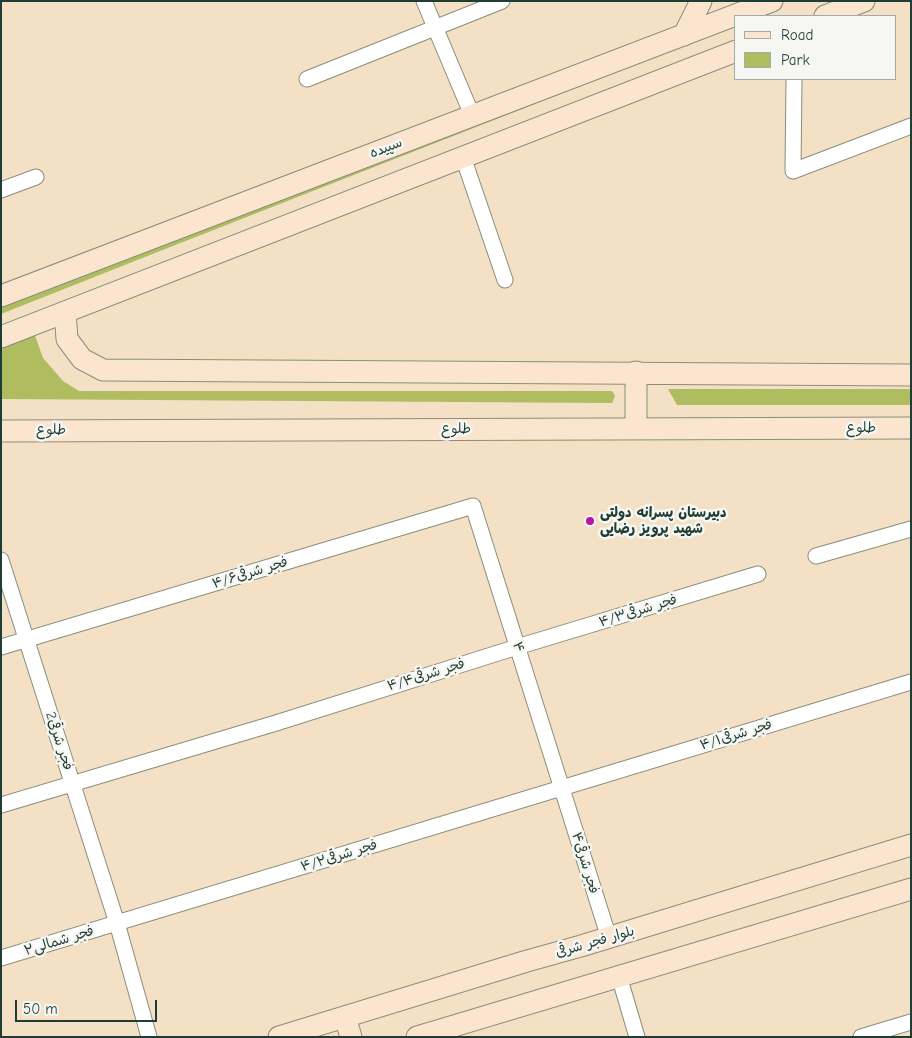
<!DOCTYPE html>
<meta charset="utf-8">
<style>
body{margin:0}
#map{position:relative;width:912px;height:1038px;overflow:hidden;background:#f3e0c5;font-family:"Comic Neue",sans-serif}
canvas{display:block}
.frame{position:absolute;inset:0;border:2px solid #1f3d34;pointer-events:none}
.legend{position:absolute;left:734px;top:15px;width:162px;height:65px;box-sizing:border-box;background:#f6f6f2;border:1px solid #a0aca6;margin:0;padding:6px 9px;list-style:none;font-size:15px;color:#1f3d34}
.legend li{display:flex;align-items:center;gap:10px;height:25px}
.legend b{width:25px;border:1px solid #a0aca6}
.scale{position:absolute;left:15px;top:1000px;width:142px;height:22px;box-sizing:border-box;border:2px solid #1f3d34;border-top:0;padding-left:6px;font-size:15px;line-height:18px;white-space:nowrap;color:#1f3d34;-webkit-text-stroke:4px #f6f6f2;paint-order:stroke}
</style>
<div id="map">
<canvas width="912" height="1038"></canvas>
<div class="frame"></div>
<ul class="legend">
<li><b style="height:6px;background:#fce5cf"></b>Road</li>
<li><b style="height:14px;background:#afbc5f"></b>Park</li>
</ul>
<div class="scale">50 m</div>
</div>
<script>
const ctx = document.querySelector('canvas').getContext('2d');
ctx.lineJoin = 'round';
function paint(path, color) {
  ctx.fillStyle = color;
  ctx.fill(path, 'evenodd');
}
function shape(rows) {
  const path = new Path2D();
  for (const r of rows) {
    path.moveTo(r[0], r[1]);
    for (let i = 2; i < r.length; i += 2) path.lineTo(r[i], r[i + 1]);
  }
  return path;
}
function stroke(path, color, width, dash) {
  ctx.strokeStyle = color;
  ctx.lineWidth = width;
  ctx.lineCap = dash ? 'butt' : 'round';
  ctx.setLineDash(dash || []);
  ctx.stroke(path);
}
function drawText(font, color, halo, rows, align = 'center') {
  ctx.font = font + ' "Comic Neue","Playpen Sans Arabic",sans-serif';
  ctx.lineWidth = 5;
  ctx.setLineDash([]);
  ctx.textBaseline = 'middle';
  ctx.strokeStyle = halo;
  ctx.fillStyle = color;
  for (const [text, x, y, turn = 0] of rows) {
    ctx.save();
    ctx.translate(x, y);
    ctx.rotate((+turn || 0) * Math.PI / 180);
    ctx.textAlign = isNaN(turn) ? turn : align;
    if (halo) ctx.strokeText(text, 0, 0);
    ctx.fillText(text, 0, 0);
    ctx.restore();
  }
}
const green = shape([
 [736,25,155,253,1,314,1,305],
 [33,330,43,358,63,381,79,391,612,391,615,396,612,403,1,399,1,345],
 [668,389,911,389,911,405,677,405]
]);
const minor = shape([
 [424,1,472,115],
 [307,79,502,1],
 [794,79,793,171,911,126],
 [463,157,505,280],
 [1,190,36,177],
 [816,556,911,529],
 [1,560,117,923,149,1037],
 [1,647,473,506,609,938],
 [1,805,276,723,517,647,758,574],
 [1,958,911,682],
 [619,976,637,1037],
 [861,1037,911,1022]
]);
const secondary = shape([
 [825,16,864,1],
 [684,35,701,1],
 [1,296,772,1],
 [65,312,67,339,82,359,103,370,911,375],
 [1,337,736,51],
 [636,429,636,372],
 [1,431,911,428],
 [345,1017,351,1037],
 [279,1037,527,961,581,946,911,845],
 [417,1037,911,889]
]);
const markers = [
 [590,521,5,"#b5179e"]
];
const streetNames = [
 ["سپیده",386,148,-21],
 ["طلوع",861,428],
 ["طلوع",456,429],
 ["طلوع",51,430],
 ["فجر شرقی۴/۶",250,573,-17],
 ["فجر شرقی۴/۳",638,611,-17],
 ["۴",518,647,73],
 ["فجر شرقی۴/۴",426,675,-17],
 ["فجر شرقی۴/۱",736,735,-17],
 ["2فجر شرقی",59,741,72],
 ["فجر شرقی۴/۲",339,856,-17],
 ["فجر شرقی۴",585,863,73],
 ["فجر شمالی۲",59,941,-17],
 ["بلوار فجر شرقی",595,942,-16]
];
const poiNames = [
 ["دبیرستان پسرانه دولتی",600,513],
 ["شهید پرویز رضایی",600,529]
];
paint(green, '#afbc5f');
stroke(minor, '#898e7c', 17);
stroke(secondary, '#898e7c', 23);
stroke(minor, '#fff', 15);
stroke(secondary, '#fce5cf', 21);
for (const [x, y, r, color] of markers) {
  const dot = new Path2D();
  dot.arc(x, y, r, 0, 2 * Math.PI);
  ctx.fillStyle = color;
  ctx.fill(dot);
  stroke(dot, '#f6f6f2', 2);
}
drawText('14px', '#1f3d34', '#f6f6f2', streetNames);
drawText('bold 14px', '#1f3d34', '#f6f6f2', poiNames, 'left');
</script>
